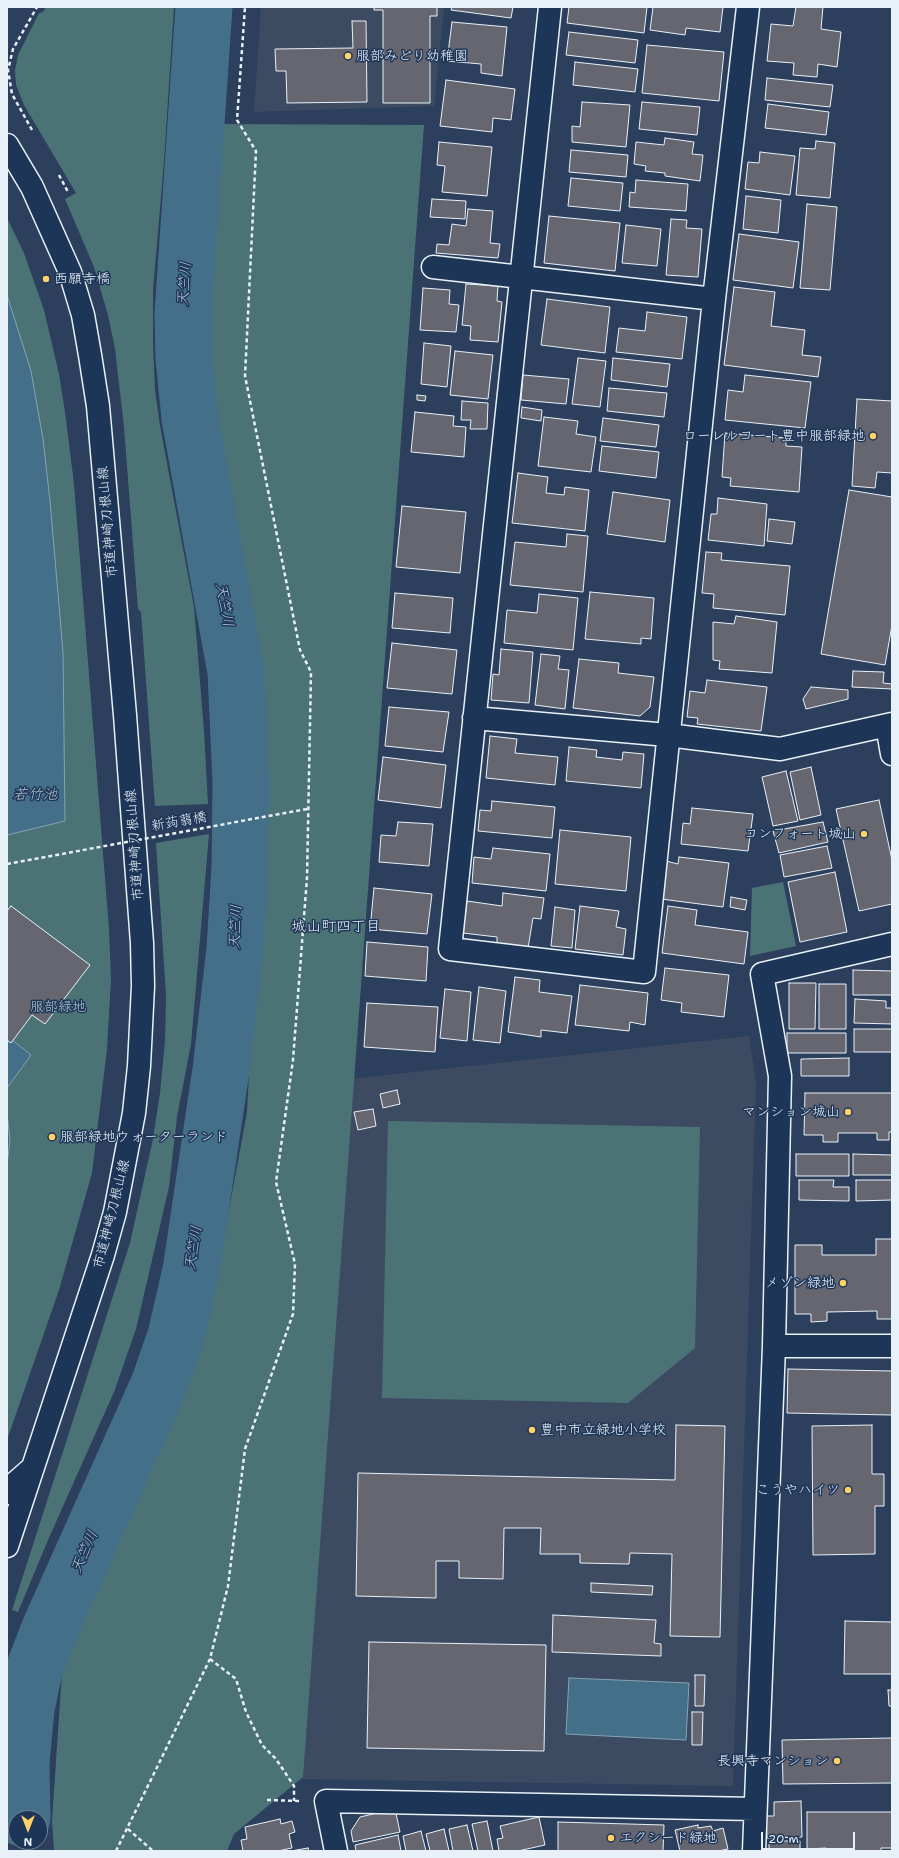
<!DOCTYPE html>
<meta charset="utf-8">
<style>
body{margin:0}
#map{position:relative;width:899px;height:1858px;overflow:hidden;background:#2c3f5c;font-family:"Shantell Sans",sans-serif}
canvas{display:block}
.frame{position:absolute;inset:0;border:8px solid #e8f1f8;pointer-events:none}
.north{position:absolute;left:8px;top:1810px;width:40px;height:40px;box-sizing:border-box;background:#1d3557;border:1px solid #6e8097;border-radius:50%;rotate:180deg;font-size:11px;font-weight:700;line-height:16px;text-align:center;color:#e8f1f8}
.north::after{content:'';display:block;margin:auto;width:14px;height:18px;background:#ffd166;clip-path:polygon(50% 0,100% 100%,50% 72%,0 100%)}
.scale{position:absolute;left:761px;top:1832px;width:94px;height:18px;box-sizing:border-box;border:2px solid #e8f1f8;border-top:0;padding-left:5px;font-size:12px;line-height:14px;white-space:nowrap;color:#e8f1f8;-webkit-text-stroke:3px #1d3557;paint-order:stroke}
</style>
<div id="map">
<canvas width="899" height="1858"></canvas>
<div class="frame"></div>
<div class="north">N</div>
<div class="scale">20 m</div>
</div>
<script>
const ctx = document.querySelector('canvas').getContext('2d');
ctx.lineJoin = 'round';
function paint(path, color) {
  ctx.fillStyle = color;
  ctx.fill(path, 'evenodd');
}
function shape(rows) {
  const path = new Path2D();
  for (const r of rows) {
    path.moveTo(r[0], r[1]);
    for (let i = 2; i < r.length; i += 2) path.lineTo(r[i], r[i + 1]);
  }
  return path;
}
function stroke(path, color, width, dash) {
  ctx.strokeStyle = color;
  ctx.lineWidth = width;
  ctx.lineCap = dash ? 'butt' : 'round';
  ctx.setLineDash(dash || []);
  ctx.stroke(path);
}
function drawText(font, color, halo, rows, align = 'center') {
  ctx.font = font + ' "Shantell Sans","Klee One",sans-serif';
  ctx.lineWidth = 3;
  ctx.setLineDash([]);
  ctx.textBaseline = 'middle';
  ctx.strokeStyle = halo;
  ctx.fillStyle = color;
  for (const [text, x, y, turn = 0] of rows) {
    ctx.save();
    ctx.translate(x, y);
    ctx.rotate((+turn || 0) * Math.PI / 180);
    ctx.textAlign = isNaN(turn) ? turn : align;
    if (halo) ctx.strokeText(text, 0, 0);
    ctx.fillText(text, 0, 0);
    ctx.restore();
  }
}
const built = shape([
 [261,7,444,7,434,106,254,112],
 [749,1036,756,1082,733,1786,299,1779,339,1080]
]);
const green = shape([
 [46,7,174,7,164,161,153,290,153,344,155,390,160,426,194,607,204,731,208,804,155,806,141,612,138,609,124,427,115,349,108,315,94,267,65,199,76,193,24,105,16,85,15,70,18,55,39,13,43,12],
 [215,124,424,125,303,1777,234,1834,227,1851,54,1851,52,1821,62,1672,127,1493,179,1393,217,1275,247,1112,263,808,257,673,225,506,208,383,207,234],
 [7,218,24,253,44,310,59,374,65,412,74,484,109,929,111,979,107,1049,92,1173,59,1290,7,1440],
 [209,834,191,1044,177,1117,169,1187,136,1329,114,1392,48,1540,18,1612,12,1610,130,1243,153,1139,160,1093,165,1041,166,996,156,843],
 [783,882,796,946,750,956,752,888],
 [388,1121,700,1127,695,1348,628,1403,382,1398]
]);
const water = shape([
 [7,295,31,371,43,439,50,501,63,652,65,821,7,835,7,295],
 [7,1036,31,1055,7,1088,7,1036],
 [7,1112,10,1141,7,1164,7,1112],
 [569,1678,689,1683,686,1740,566,1734,569,1678]
]);
const stream = shape([
 [7,1677,31,1678]
]);
const river = shape([
 [22,1818,21,1763,26,1709,34,1670,49,1631,159,1385,176,1336,191,1271,221,1070,235,949,240,867,241,782,236,672,190,418,184,358,183,314,204,7]
]);
const building = shape([
 [374,7,437,7,437,16,430,16,430,103,383,103,383,10,374,10,374,7],
 [452,7,513,7,511,18,451,10,452,7],
 [569,7,647,7,644,33,567,23,569,7],
 [653,7,723,7,720,32,686,28,685,35,650,30,653,7],
 [796,7,823,7,821,29,841,32,837,67,818,64,817,77,793,75,794,63,767,61,771,24,793,26,796,7],
 [352,21,366,21,367,102,287,103,286,71,276,71,275,49,353,48,352,21],
 [452,22,507,27,502,76,481,73,481,64,447,61,452,22],
 [569,32,638,40,635,63,566,55,569,32],
 [647,45,724,52,719,101,642,93,647,45],
 [575,62,638,69,635,92,573,85,575,62],
 [767,78,833,85,830,107,765,100,767,78],
 [446,80,515,89,511,120,493,118,492,132,440,126,446,80],
 [582,102,630,105,626,147,572,142,572,126,580,127,582,102],
 [642,102,700,107,697,135,639,129,642,102],
 [768,104,829,112,826,135,765,128,768,104],
 [665,138,694,142,692,154,703,155,700,181,665,176,665,173,645,171,646,166,634,164,636,142,664,145,665,138],
 [816,141,835,143,830,198,796,195,800,148,815,149,816,141],
 [439,142,492,147,487,196,442,192,445,166,437,165,439,142],
 [571,150,628,155,626,177,569,172,571,150],
 [760,152,795,156,790,195,745,189,748,162,759,163,760,152],
 [571,178,623,183,620,211,568,206,571,178],
 [636,180,688,184,686,211,629,207,630,192,635,193,636,180],
 [746,196,781,200,778,233,743,229,746,196],
 [432,199,466,201,465,219,430,217,432,199],
 [807,204,837,207,830,290,800,288,807,204],
 [468,209,493,211,490,243,500,244,498,258,436,253,437,244,449,245,452,224,466,226,468,209],
 [549,216,620,223,615,271,544,263,549,216],
 [671,219,687,220,686,228,702,229,698,277,666,275,671,219],
 [626,225,661,229,657,266,622,263,626,225],
 [739,234,799,242,793,288,733,280,739,234],
 [466,284,498,286,497,301,502,302,498,342,470,340,471,326,462,325,466,284],
 [734,287,775,292,771,326,805,330,802,355,821,357,818,377,724,365,734,287],
 [423,288,450,290,449,304,459,305,456,332,420,330,423,288],
 [547,299,610,307,605,353,541,345,547,299],
 [647,312,687,317,682,359,616,352,619,328,645,331,647,312],
 [424,343,451,346,447,387,421,384,424,343],
 [455,351,493,355,488,399,450,395,455,351],
 [578,358,606,361,600,407,572,404,578,358],
 [613,358,670,364,667,387,611,380,613,358],
 [523,375,569,379,566,404,521,400,523,375],
 [745,375,811,382,805,428,725,420,728,390,743,392,745,375],
 [609,388,667,393,664,417,607,411,609,388],
 [417,395,426,396,425,401,417,400,417,395],
 [857,399,892,401,892,473,877,472,875,488,852,486,857,399],
 [462,401,488,403,487,429,470,429,471,420,461,420,462,401],
 [522,407,542,410,541,421,521,418,522,407],
 [415,412,454,416,453,426,466,427,464,457,411,452,415,412],
 [544,417,578,421,576,434,596,437,591,472,538,466,544,417],
 [603,418,659,425,656,447,600,441,603,418],
 [725,433,786,438,786,446,802,447,799,492,730,486,731,478,722,477,725,433],
 [602,446,659,452,656,478,599,471,602,446],
 [518,473,548,477,546,493,564,495,565,487,589,490,585,531,512,523,518,473],
 [849,490,892,497,892,625,885,665,821,654,849,490],
 [613,492,670,500,665,542,607,534,613,492],
 [718,498,767,504,764,546,708,540,711,514,717,514,718,498],
 [402,506,466,512,460,573,396,567,402,506],
 [769,519,795,522,792,544,767,541,769,519],
 [567,534,588,536,583,592,510,585,515,542,566,547,567,534],
 [706,552,722,553,721,560,790,566,785,615,713,608,714,594,702,593,706,552],
 [590,592,654,598,651,639,641,638,641,644,585,639,590,592],
 [395,593,453,598,450,633,392,628,395,593],
 [539,594,578,598,573,650,504,643,507,610,537,613,539,594],
 [736,616,777,622,772,673,719,669,720,661,713,660,713,622,734,624,736,616],
 [392,643,457,650,452,694,387,688,392,643],
 [501,649,533,652,529,703,491,700,493,674,499,675,501,649],
 [541,654,560,656,558,669,569,670,565,709,535,705,541,654],
 [579,659,619,663,618,673,654,677,650,707,640,716,573,708,579,659],
 [853,671,884,672,883,683,892,684,892,689,852,687,853,671],
 [707,680,767,687,761,731,697,724,698,718,687,717,690,691,705,693,707,680],
 [811,687,848,690,848,699,806,709,803,699,811,687],
 [389,707,449,712,443,752,385,746,389,707],
 [490,736,517,739,515,753,558,757,555,785,486,778,490,736],
 [569,747,597,750,596,757,622,760,623,752,644,754,641,788,566,781,569,747],
 [383,757,446,765,441,808,378,800,383,757],
 [811,767,821,815,800,820,790,772,811,767],
 [786,771,798,821,773,826,762,777,786,771],
 [879,800,892,860,892,904,859,911,836,809,879,800],
 [492,801,555,807,552,838,478,831,480,810,491,811,492,801],
 [692,808,753,814,748,851,681,844,683,823,690,824,692,808],
 [398,822,433,824,429,866,379,862,381,835,396,836,398,822],
 [823,822,828,842,779,853,773,831,823,822],
 [560,830,631,837,626,891,555,884,560,830],
 [827,846,832,868,784,877,780,855,827,846],
 [493,848,550,854,546,891,472,883,474,857,491,859,493,848],
 [679,857,729,863,723,907,661,899,666,861,678,864,679,857],
 [835,872,847,932,800,942,788,882,835,872],
 [374,888,432,894,427,934,370,929,374,888],
 [503,893,544,898,541,919,533,918,528,948,497,944,497,937,463,933,467,901,502,906,503,893],
 [731,897,747,900,745,910,730,907,731,897],
 [11,906,90,965,45,1024,32,1015,11,1043,7,1040,7,911,11,906],
 [580,906,619,911,616,927,626,929,623,955,575,949,580,906],
 [668,906,697,910,695,925,748,932,744,964,662,953,668,906],
 [555,907,575,910,572,948,551,946,555,907],
 [367,942,428,947,426,981,365,976,367,942],
 [665,968,729,975,724,1017,681,1012,682,1003,661,1000,665,968],
 [853,970,892,971,892,995,853,995,853,970],
 [515,977,540,980,539,992,572,996,567,1033,541,1030,541,1037,508,1032,515,977],
 [789,983,816,983,815,1029,789,1029,789,983],
 [819,984,846,984,846,1029,819,1029,819,984],
 [580,985,648,993,645,1025,630,1022,629,1031,575,1025,580,985],
 [479,987,506,991,500,1043,473,1040,479,987],
 [445,989,471,992,467,1041,440,1038,445,989],
 [855,999,886,1001,886,1008,892,1008,892,1024,854,1023,855,999],
 [367,1003,438,1007,435,1052,364,1047,367,1003],
 [854,1029,892,1029,892,1052,854,1052,854,1029],
 [787,1033,846,1033,846,1053,787,1053,787,1033],
 [849,1058,849,1076,801,1076,801,1059,849,1058],
 [397,1090,400,1104,383,1108,380,1094,397,1090],
 [805,1093,892,1093,892,1132,889,1132,889,1140,877,1140,877,1133,838,1133,838,1142,823,1142,823,1135,804,1135,805,1093],
 [373,1109,376,1126,358,1130,354,1112,373,1109],
 [796,1154,849,1154,849,1176,796,1176,796,1154],
 [853,1154,892,1155,892,1175,853,1175,853,1154],
 [799,1180,834,1180,833,1187,849,1187,849,1201,799,1200,799,1180],
 [856,1180,892,1180,892,1200,856,1201,856,1180],
 [876,1239,892,1239,892,1319,877,1319,877,1311,827,1312,827,1321,811,1322,811,1314,795,1314,795,1245,822,1245,822,1255,876,1255,876,1239],
 [788,1369,892,1371,892,1415,787,1413,788,1369],
 [676,1425,725,1426,720,1637,670,1636,672,1554,630,1553,629,1564,580,1563,580,1554,540,1554,541,1528,504,1528,503,1579,459,1578,459,1561,436,1561,436,1598,356,1596,358,1473,675,1480,676,1425],
 [872,1425,872,1474,884,1474,884,1506,875,1506,875,1554,813,1555,812,1426,872,1425],
 [591,1583,653,1586,652,1595,591,1592,591,1583],
 [553,1615,656,1620,654,1643,661,1644,661,1656,552,1652,553,1615],
 [845,1621,892,1622,892,1674,844,1674,845,1621],
 [369,1642,546,1645,544,1751,367,1748,369,1642],
 [695,1675,705,1675,704,1706,695,1706,695,1675],
 [888,1690,892,1690,892,1706,889,1706,888,1690],
 [692,1712,703,1712,702,1745,692,1745,692,1712],
 [892,1738,892,1783,783,1784,782,1740,892,1738],
 [801,1801,802,1837,767,1838,766,1816,774,1816,774,1802,801,1801],
 [395,1809,400,1832,353,1842,351,1831,360,1817,395,1809],
 [807,1812,892,1812,892,1848,881,1848,881,1851,826,1851,826,1848,807,1849,807,1812],
 [539,1817,545,1845,518,1851,499,1851,497,1839,503,1838,500,1826,539,1817],
 [280,1819,281,1824,292,1821,295,1832,289,1834,292,1848,278,1851,243,1851,241,1840,247,1839,245,1827,280,1819],
 [487,1821,493,1851,478,1851,472,1824,487,1821],
 [558,1822,664,1825,663,1851,558,1851,558,1822],
 [467,1825,473,1851,453,1851,449,1829,467,1825],
 [698,1825,698,1828,711,1826,713,1831,723,1828,728,1849,718,1851,680,1851,675,1830,698,1825],
 [444,1829,449,1851,430,1851,426,1834,444,1829],
 [421,1831,426,1851,406,1851,403,1836,421,1831],
 [398,1835,401,1851,356,1851,355,1845,398,1835],
 [769,1841,800,1841,800,1851,769,1851,769,1841],
 [308,1848,309,1851,291,1851,308,1848]
]);
const path = shape([
 [32,130,12,94,8,70,13,49,37,7],
 [59,175,68,192],
 [210,1659,236,1679,246,1712,262,1745,276,1759,294,1786,294,1801],
 [267,1800,300,1801],
 [128,1829,153,1851],
 [116,1851,210,1659,228,1586,245,1449,293,1314,295,1264,276,1182,293,1060,307,878,311,672,300,650,245,376,256,151,237,120,245,7]
]);
const minor = shape([
 [550,7,450,949,644,972,714,299,748,7],
 [7,145,32,187,70,272,83,315,90,355,98,406,125,715,142,943,143,986,139,1066,134,1113,115,1212,103,1255,7,1546],
 [433,267,714,299],
 [474,718,668,735,780,749,892,724],
 [887,725,892,754],
 [774,1346,892,1346],
 [7,1493,14,1484,31,1469],
 [336,1851,326,1801,755,1809],
 [754,1851,774,1346,780,1076,762,974,892,944]
]);
const pathBridge = shape([
 [7,864,307,809]
]);
const markers = [
 [348,56,4,"#ffd166"],
 [46,279,4,"#ffd166"],
 [873,436,4,"#ffd166"],
 [864,834,4,"#ffd166"],
 [848,1112,4,"#ffd166"],
 [52,1137,4,"#ffd166"],
 [843,1283,4,"#ffd166"],
 [532,1430,4,"#ffd166"],
 [848,1490,4,"#ffd166"],
 [837,1761,4,"#ffd166"],
 [611,1838,4,"#ffd166"]
];
const poiNames = [
 ["服部みどり幼稚園",356,56,"left"],
 ["西願寺橋",54,279,"left"],
 ["ローレルコート豊中服部緑地",865,436],
 ["コンフォート城山",856,834],
 ["マンション城山",840,1112],
 ["服部緑地ウォーターランド",60,1137,"left"],
 ["メゾン緑地",835,1283],
 ["豊中市立緑地小学校",540,1430,"left"],
 ["こうやハイツ",840,1490],
 ["長興寺マンション",829,1761],
 ["エクシード緑地",619,1838,"left"]
];
const streetNames = [
 ["市道神崎刀根山線",108,522,-95],
 ["新蒟蒻橋",179,822,-10],
 ["市道神崎刀根山線",135,845,-94],
 ["市道神崎刀根山線",112,1214,-76]
];
const parkNames = [
 ["服部緑地",58,1007]
];
const waterNames = [
 ["天竺川",185,284,-86],
 ["天竺川",224,605,80],
 ["若竹池",35,795],
 ["天竺川",236,927,-87],
 ["天竺川",194,1248,-81],
 ["天竺川",85,1552,-66]
];
const neighbourhoodNames = [
 ["城山町四丁目",336,927]
];
paint(built, '#3d4b62');
paint(green, '#4b7376');
paint(water, '#446f88');
stroke(water, '#86a3b5', 1);
stroke(stream, '#86a3b5', 9);
stroke(river, '#446f88', 57);
paint(building, '#666670');
stroke(building, '#e8f1f8', 1);
stroke(minor, '#e8f1f8', 25);
stroke(path, '#e8f1f8', 2.5, [4, 3]);
stroke(minor, '#1d3557', 22);
stroke(pathBridge, '#e8f1f8', 2.5, [4, 3]);
for (const [x, y, r, color] of markers) {
  const dot = new Path2D();
  dot.arc(x, y, r, 0, 2 * Math.PI);
  ctx.fillStyle = color;
  ctx.fill(dot);
  stroke(dot, '#1d3557', 1.5);
}
drawText('14px', '#e8f1f8', '#1d3557', poiNames, 'right');
drawText('14px', '#e8f1f8', '#1d3557', streetNames);
drawText('14px', '#b1c5ca', '#1d3557', parkNames);
drawText('italic 15px', '#afc4d1', '#1d3557', waterNames);
drawText('15px', '#e8f1f8', '#1d3557', neighbourhoodNames);
</script>
